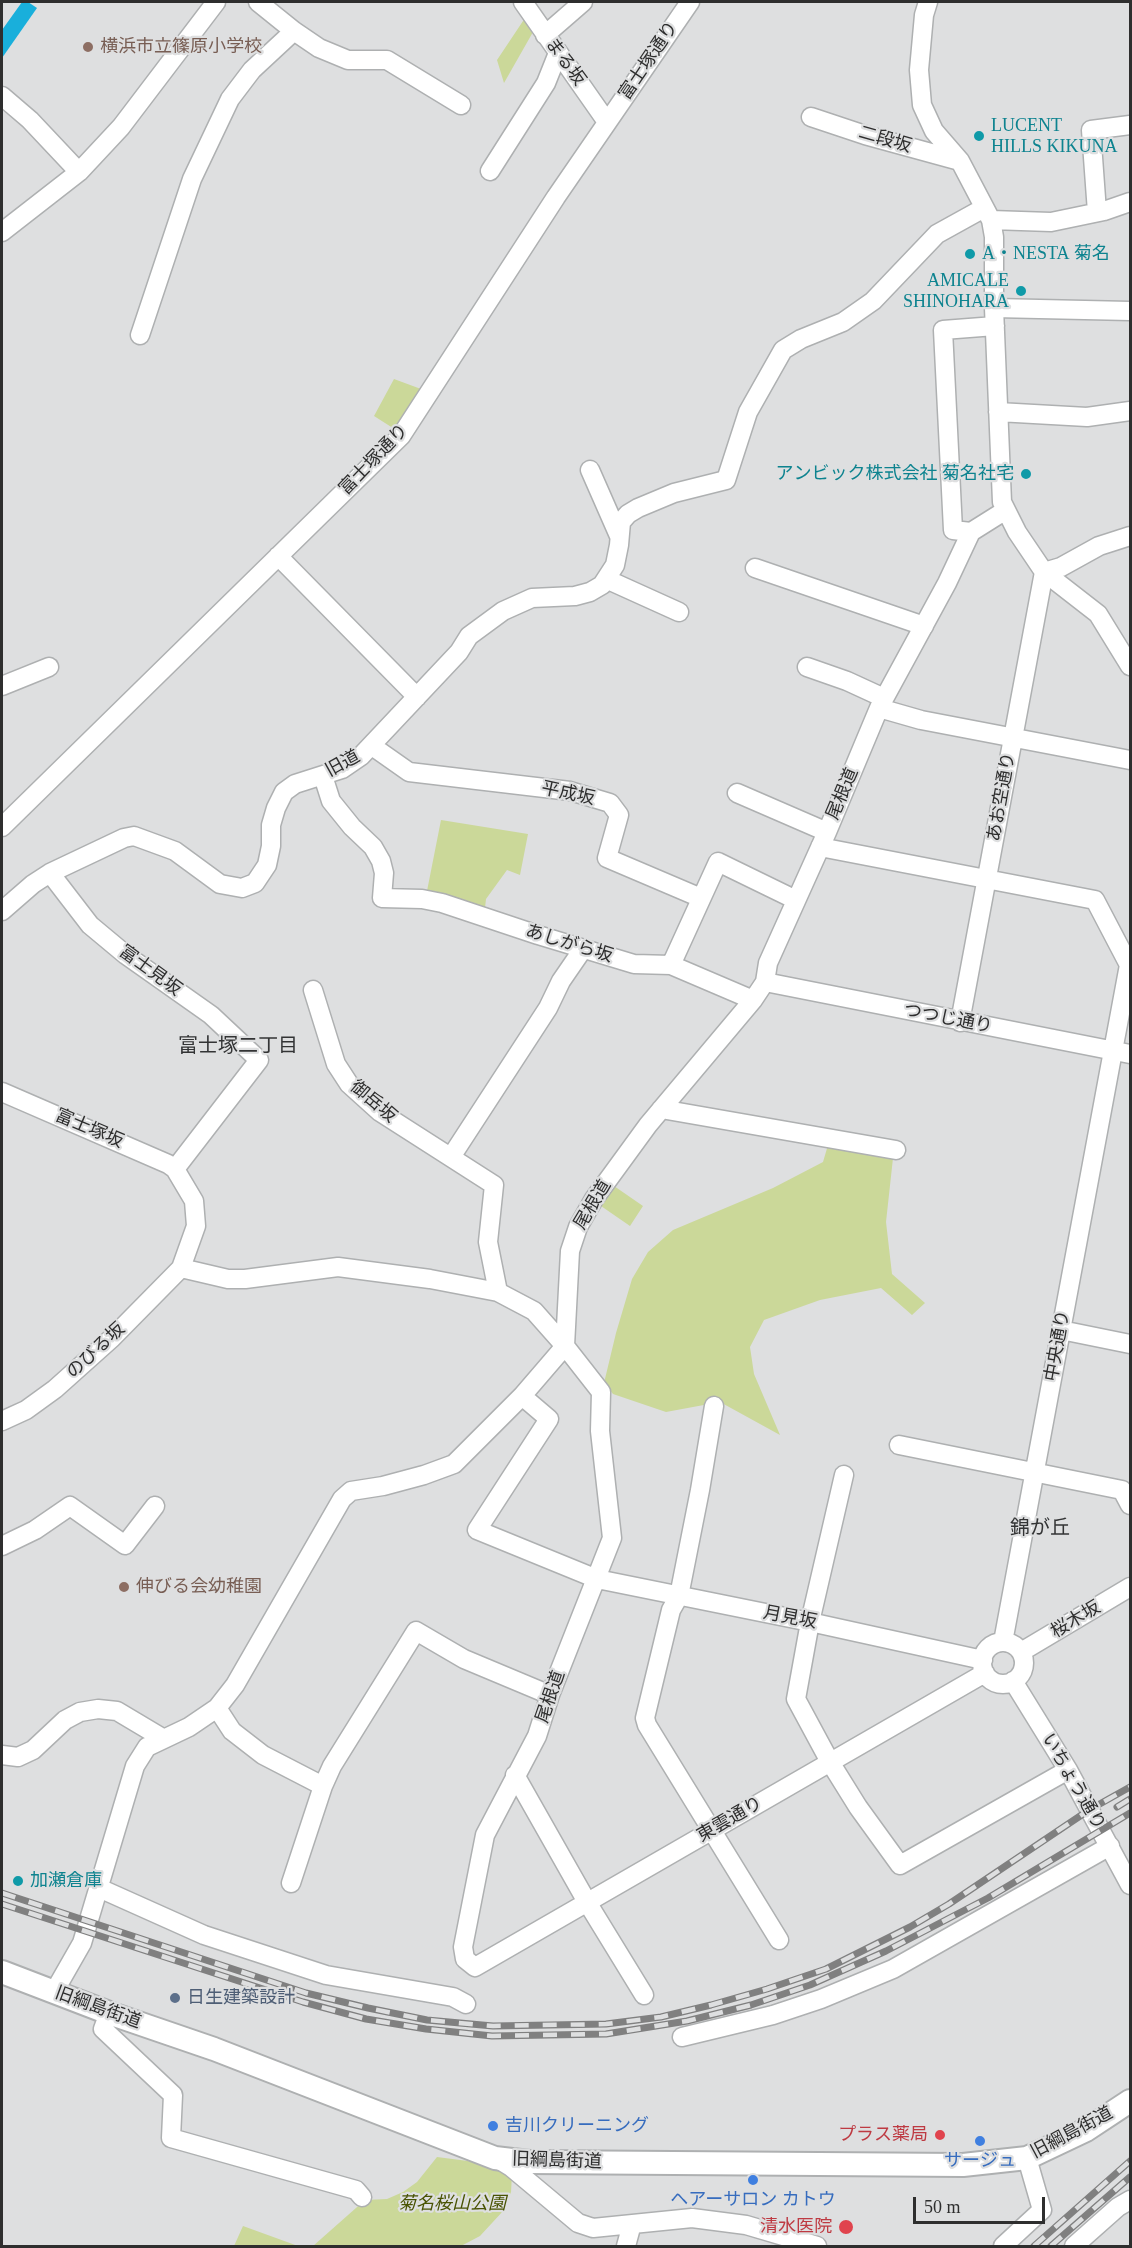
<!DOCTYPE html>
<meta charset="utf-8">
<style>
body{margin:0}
#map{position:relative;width:1132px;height:2248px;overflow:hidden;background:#dedfe0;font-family:"Times New Roman",serif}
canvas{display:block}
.frame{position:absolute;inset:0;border:3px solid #2e2e2e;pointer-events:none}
.scale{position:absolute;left:913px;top:2197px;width:132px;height:27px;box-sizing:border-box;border:3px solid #2e2e2e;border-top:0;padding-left:8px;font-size:18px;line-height:21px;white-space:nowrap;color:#2e2e2e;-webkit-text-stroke:4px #dedfe0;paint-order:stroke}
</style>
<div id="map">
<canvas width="1132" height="2248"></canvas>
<div class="frame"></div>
<div class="scale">50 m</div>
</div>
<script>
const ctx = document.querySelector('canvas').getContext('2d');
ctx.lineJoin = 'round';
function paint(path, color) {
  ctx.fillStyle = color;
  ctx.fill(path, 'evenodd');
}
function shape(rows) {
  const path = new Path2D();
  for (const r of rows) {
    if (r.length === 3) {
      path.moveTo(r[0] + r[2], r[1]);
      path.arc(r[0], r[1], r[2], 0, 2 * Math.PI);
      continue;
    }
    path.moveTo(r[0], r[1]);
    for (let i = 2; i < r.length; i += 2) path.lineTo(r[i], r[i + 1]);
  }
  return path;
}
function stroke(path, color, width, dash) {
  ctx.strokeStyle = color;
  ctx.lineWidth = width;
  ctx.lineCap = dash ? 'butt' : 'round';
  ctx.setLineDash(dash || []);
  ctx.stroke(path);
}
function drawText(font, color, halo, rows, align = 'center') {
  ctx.font = font + ' "Times New Roman","Noto Sans JP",serif';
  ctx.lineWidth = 4.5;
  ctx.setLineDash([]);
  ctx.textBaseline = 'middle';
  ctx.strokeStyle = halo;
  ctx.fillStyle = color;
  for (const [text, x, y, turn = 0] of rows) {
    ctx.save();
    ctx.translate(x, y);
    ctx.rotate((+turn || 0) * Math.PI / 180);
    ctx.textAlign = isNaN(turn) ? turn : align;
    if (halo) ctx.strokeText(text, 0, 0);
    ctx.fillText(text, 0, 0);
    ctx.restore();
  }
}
const green = shape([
 [525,18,533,32,504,83,497,60],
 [394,379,421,389,396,430,374,416],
 [441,820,528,834,520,875,507,870,486,899,485,908,427,891],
 [828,1145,893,1158,886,1222,892,1274,925,1303,912,1315,881,1288,820,1300,764,1320,750,1347,754,1374,780,1435,720,1402,666,1412,613,1394,604,1383,616,1333,632,1279,648,1252,673,1230,773,1188,823,1162],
 [614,1186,643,1206,630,1226,601,1206],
 [437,2157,491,2164,512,2175,511,2192,504,2210,480,2236,461,2246,313,2246,365,2200,387,2199,403,2192,417,2182],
 [243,2226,298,2246,234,2246]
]);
const water = shape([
 [22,2,28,2,37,8,2,58,2,30]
]);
const minor = shape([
 [258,2,294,31,319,48,348,60,387,60,461,105],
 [523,2,607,122],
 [928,2,924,15,919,70,922,105,934,131,960,161,991,220,994,237,994,308,1002,502,1017,532,1044,572,1098,614,1130,666],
 [545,35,583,2],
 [2,96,30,120,79,172],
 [811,117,865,135,960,161],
 [490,171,546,83,558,53],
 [1097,212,1091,130,1130,125],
 [991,220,1051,222,1104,211,1130,202],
 [2,232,79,172,121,127,216,2],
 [994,308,1130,311],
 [995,326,943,330,953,530,971,532,1006,510],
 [140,335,192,179,230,99,252,70,294,31],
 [998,412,1087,417,1130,411],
 [590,470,619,536],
 [971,532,947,583,879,708,827,832,768,963,765,982,753,1000,648,1125,594,1199,578,1227,570,1251,565,1346,601,1392,600,1431,612,1538,550,1695,537,1736,485,1835,463,1947,465,1959,475,1967,985,1673],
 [278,556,417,697],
 [755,568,924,626],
 [606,579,679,612],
 [807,667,847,681,884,698],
 [2,686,49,667],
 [879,708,921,720,1130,760],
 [372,746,409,772,570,791,610,803,619,815,607,858,701,898],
 [323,776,331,801,352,827,373,847,381,861,384,873,382,898,422,899,442,903,538,935,634,964,671,965,753,1000],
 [737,793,827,832],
 [2,827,401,436,556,197,690,2],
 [820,847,1095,900,1129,965,1003,1642],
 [50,873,90,925,126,955,211,1015,259,1060,175,1169],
 [2,911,33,884,50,873,124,838,134,836,175,851,220,884,242,888,255,883,267,865,271,846,271,825,276,808,284,792,295,784,342,769,361,756,459,652,469,636,503,611,532,598,575,596,590,592,602,585,615,565,619,545,621,522,628,514,638,508,674,493,726,480,748,412,783,350,801,339,843,322,873,301,937,234,984,208],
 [671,965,718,862,796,900],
 [765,982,1130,1054],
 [313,990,336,1064,349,1084,380,1112,494,1185,488,1242,498,1292],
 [960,1022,1044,572,1061,567,1099,546,1130,536],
 [2,1092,168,1164,175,1169,194,1201,196,1226,181,1268,112,1338,55,1389,26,1410,2,1421],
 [661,1109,896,1150],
 [451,1157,548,1008,561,981,583,949],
 [1061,1330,1130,1344],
 [522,1396,549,1419,477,1530,597,1579,810,1622,983,1660],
 [714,1406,700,1490,679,1596,671,1610,645,1718,647,1725,779,1940],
 [899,1445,1122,1490,1130,1505],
 [844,1475,810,1622,796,1699,830,1762,858,1807,900,1865,1068,1770],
 [2,1546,35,1530,70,1506,125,1545,155,1506],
 [1003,1663,21],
 [1021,1652,1130,1587],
 [1013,1681,1068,1770,1130,1885],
 [217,1708,232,1731,263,1755,323,1786],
 [2,1755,18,1757,33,1750,65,1720,80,1712,98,1709,117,1711,164,1739],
 [515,1775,587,1902,644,1995],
 [291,1883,323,1786,332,1766,416,1631,464,1659,550,1695],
 [99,1888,204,1935,326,1975,453,1997,466,2004],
 [54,1992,82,1943,135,1766,147,1747,189,1727,217,1708,235,1685,342,1499,351,1491,383,1486,424,1475,454,1464,522,1396,565,1346,534,1311,498,1292,430,1279,338,1267,245,1279,228,1279,181,1268],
 [109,2013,103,2029,173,2095,171,2138,356,2190,362,2197],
 [682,2037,773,2015,821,1999,893,1969,1110,1846],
 [498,2159,511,2167,578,2223,593,2228,692,2218,746,2225,817,2246],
 [626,2246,632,2224],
 [1003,2246,1042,2210,1027,2158],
 [1074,2246,1118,2207,1130,2200]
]);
const tertiary = shape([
 [2,1972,109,2013,214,2049,495,2158,529,2162,963,2165,1027,2158,1086,2130,1130,2101]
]);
const rail = shape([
 [1117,1807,1130,1799],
 [2,1893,306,1993,368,2008,427,2020,493,2026,606,2024,661,2017,711,2005,767,1989,826,1969,910,1927,949,1904,1089,1810,1130,1787],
 [2,1904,303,2002,366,2019,426,2029,492,2036,606,2034,687,2021,751,2005,810,1985,886,1951,988,1898,1130,1813],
 [1034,2246,1130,2161],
 [1051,2246,1130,2177]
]);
const markers = [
 [88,47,6,"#8d6e63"],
 [979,136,6,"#0f9aa8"],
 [970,254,6,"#0f9aa8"],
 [1021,291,6,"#0f9aa8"],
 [1026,474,6,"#0f9aa8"],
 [124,1587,6,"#8d6e63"],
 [18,1881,6,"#0f9aa8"],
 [175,1998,6,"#5c6f8a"],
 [493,2126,6,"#3f7fe0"],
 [940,2135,6,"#e0444e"],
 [980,2141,6,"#3f7fe0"],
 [753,2180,6,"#3f7fe0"],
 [846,2227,8,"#e0444e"]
];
const educationNames = [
 ["横浜市立篠原小学校",100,47],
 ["伸びる会幼稚園",136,1587]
];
const streetNames = [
 ["富士塚通り",649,61,-56],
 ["まる坂",565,62,54],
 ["二段坂",885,140,16],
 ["富士塚通り",374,460,-46],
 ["旧道",343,764,-29],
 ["平成坂",568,794,12],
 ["尾根道",843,794,-67],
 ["あお空通り",1002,797,-80],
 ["あしがら坂",569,944,17],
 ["富士見坂",150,971,36],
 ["つつじ通り",948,1019,11],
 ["御岳坂",373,1102,40],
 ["富士塚坂",89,1129,23],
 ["尾根道",593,1205,-59],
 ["中央通り",1058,1346,-80],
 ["のびる坂",96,1351,-43],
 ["月見坂",790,1618,11],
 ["桜木坂",1076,1620,-31],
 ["尾根道",551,1697,-71],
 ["いちょう通り",1073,1782,60],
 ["東雲通り",730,1820,-30],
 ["旧綱島街道",98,2008,20],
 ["旧綱島街道",1072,2133,-28],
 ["旧綱島街道",557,2161,2]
];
const cultureNames = [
 ["LUCENT",991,126],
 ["HILLS KIKUNA",991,147],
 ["A・NESTA 菊名",982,254],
 ["AMICALE",1009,281,"right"],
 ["SHINOHARA",1009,302,"right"],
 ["アンビック株式会社 菊名社宅",1014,474,"right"],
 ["加瀬倉庫",30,1881]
];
const serviceNames = [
 ["日生建築設計",187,1998]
];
const shopNames = [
 ["吉川クリーニング",505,2126,"left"],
 ["サージュ",980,2161],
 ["ヘアーサロン カトウ",753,2200]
];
const healthNames = [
 ["プラス薬局",928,2135],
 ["清水医院",832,2227]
];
const parkNames = [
 ["菊名桜山公園",452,2204]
];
const neighbourhoodNames = [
 ["富士塚二丁目",238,1047],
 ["錦が丘",1040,1529]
];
paint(green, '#cbd899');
paint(water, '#19afdb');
stroke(minor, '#aeb0b1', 21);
stroke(tertiary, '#aeb0b1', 26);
stroke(minor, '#fff', 18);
stroke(tertiary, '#fff', 22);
stroke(rail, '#808080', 7);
stroke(rail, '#dedfe0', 4.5, [14]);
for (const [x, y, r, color] of markers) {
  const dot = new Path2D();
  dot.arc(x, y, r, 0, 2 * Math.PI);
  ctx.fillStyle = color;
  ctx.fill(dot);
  stroke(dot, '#dedfe0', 2);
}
drawText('18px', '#785e54', '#dedfe0', educationNames, 'left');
drawText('18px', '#2e2e2e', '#dedfe0', streetNames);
drawText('18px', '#0d838f', '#dedfe0', cultureNames, 'left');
drawText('18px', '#4e5e75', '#dedfe0', serviceNames, 'left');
drawText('18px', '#366cbe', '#dedfe0', shopNames);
drawText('18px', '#be3a42', '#dedfe0', healthNames, 'right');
drawText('italic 18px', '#495303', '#dedfe0', parkNames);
drawText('20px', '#333435', '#dedfe0', neighbourhoodNames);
</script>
